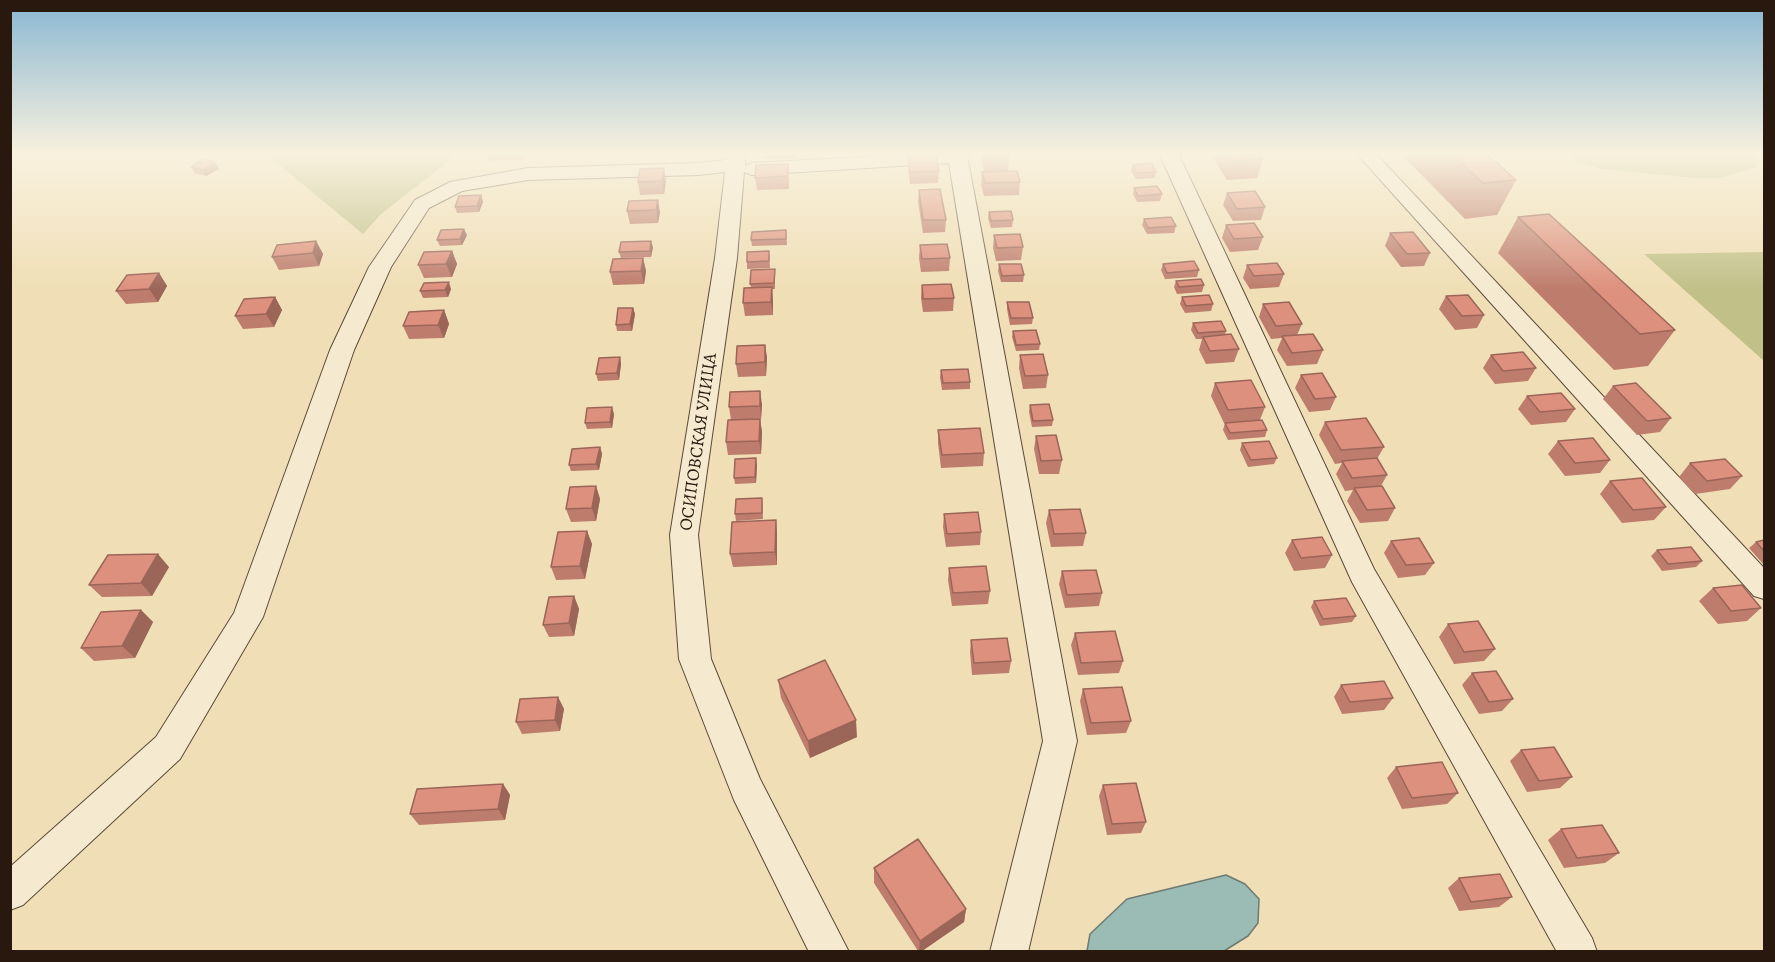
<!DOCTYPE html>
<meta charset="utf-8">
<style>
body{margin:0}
#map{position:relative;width:1775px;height:962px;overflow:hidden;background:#f0dfb6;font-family:Alegreya,serif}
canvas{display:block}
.frame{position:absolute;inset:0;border:12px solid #28180d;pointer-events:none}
</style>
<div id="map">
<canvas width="1775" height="962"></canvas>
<div class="frame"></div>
</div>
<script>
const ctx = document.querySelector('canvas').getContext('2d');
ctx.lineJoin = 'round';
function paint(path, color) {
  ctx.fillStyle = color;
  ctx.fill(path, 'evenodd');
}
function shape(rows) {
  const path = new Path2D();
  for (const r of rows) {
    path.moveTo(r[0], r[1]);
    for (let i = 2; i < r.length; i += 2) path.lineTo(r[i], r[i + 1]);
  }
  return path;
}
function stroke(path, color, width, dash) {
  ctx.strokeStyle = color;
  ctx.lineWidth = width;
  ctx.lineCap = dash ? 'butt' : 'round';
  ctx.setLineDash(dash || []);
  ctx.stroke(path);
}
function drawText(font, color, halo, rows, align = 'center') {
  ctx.font = font + ' Alegreya,serif';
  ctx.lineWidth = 4.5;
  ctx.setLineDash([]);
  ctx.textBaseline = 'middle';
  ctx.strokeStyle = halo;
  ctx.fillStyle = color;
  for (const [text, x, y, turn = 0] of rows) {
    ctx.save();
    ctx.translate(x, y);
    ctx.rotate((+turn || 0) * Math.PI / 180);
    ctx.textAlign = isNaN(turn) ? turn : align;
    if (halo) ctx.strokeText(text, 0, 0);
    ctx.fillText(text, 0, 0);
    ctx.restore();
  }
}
const green = shape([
 [267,155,451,155,454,157,380,215,363,234],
 [1573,155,1757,155,1759,156,1756,167,1721,178,1695,178,1602,169,1574,161],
 [1764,252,1764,361,1644,254]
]);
const water = shape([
 [1226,875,1245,884,1259,899,1258,923,1248,936,1224,951,1087,951,1090,934,1127,899,1226,875]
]);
const minor = shape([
 [727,155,745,155,745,166,752,163,898,155,967,155,1077,741,1028,952,990,952,1043,741,949,163,752,175,744,172,737,258,698,535,711,659,760,779,849,952,809,952,734,800,679,659,670,535,715,258,725,172,698,175,528,180,462,191,429,208,391,267,354,350,263,617,180,759,23,905,10,910,10,867,156,737,234,613,330,350,369,267,415,200,450,182,528,168,698,163,726,160,727,155],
 [1160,155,1179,155,1374,569,1592,938,1597,952,1557,952,1352,582,1160,155],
 [1358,155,1377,155,1764,568,1764,599,1754,596,1358,155]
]);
const wall = shape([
 [487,155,526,155,524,160,489,161],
 [764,155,795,155,795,158,764,159],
 [982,155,1008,155,1009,158,1008,171,984,171,982,160],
 [1211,155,1260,155,1263,159,1257,178,1227,180],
 [1402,155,1488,155,1516,180,1497,215,1465,219],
 [908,156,939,171,938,183,910,184,908,169],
 [756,165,789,177,789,189,757,190,755,178],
 [1133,165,1156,172,1155,178,1136,179,1131,171],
 [191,167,219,169,206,176,195,173],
 [982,172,1020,182,1019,195,984,196,981,185],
 [666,181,664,194,640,195,638,182],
 [1134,188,1162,194,1160,201,1137,202,1133,194],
 [919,190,946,220,945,232,923,233,918,202],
 [1227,193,1265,207,1261,220,1233,221,1223,205],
 [481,195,483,202,479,212,457,213,455,207],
 [629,201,660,212,658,223,630,224,627,211],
 [989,212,1013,220,1012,227,991,228,988,218],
 [1518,217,1675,330,1648,366,1614,370,1498,253],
 [1144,219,1176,226,1174,233,1147,234,1142,225],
 [1226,225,1263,237,1258,250,1230,252,1222,238],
 [786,230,787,245,752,246,751,240],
 [1390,233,1430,253,1424,266,1401,267,1385,246],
 [467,235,462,245,440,246,437,240],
 [994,235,1023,247,1021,260,996,261,993,248],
 [316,241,323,254,319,266,279,270,272,257],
 [920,245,950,258,949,271,921,272,919,258],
 [653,247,651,257,621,258,619,252],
 [452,251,457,264,452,277,424,278,418,265],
 [769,251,770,268,747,269,747,262],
 [643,258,646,271,644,284,613,285,610,272],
 [999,264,1024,275,1023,282,1001,282,998,271],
 [1163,264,1199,270,1197,277,1165,279,1161,270],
 [1247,265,1284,274,1279,287,1250,289,1243,278],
 [775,269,775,289,772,289,773,315,745,316,743,303,751,287,750,284],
 [159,273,167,286,158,302,126,304,116,291],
 [1176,281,1204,285,1202,292,1177,294,1174,287],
 [922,285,954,298,953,311,923,312,921,298],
 [451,289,448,297,423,298,420,291],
 [1446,296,1484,315,1477,328,1455,330,1439,309],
 [275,297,282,310,274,327,243,329,235,316],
 [1182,297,1213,304,1211,311,1185,313,1180,304],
 [1007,302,1033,318,1032,324,1010,325,1007,309],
 [1263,304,1302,324,1297,335,1323,350,1317,364,1287,366,1277,350,1282,338,1271,339,1259,317],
 [633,308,635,314,632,331,617,331,616,325],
 [444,310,449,324,444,338,409,339,403,326],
 [1193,323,1226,331,1225,335,1239,349,1234,362,1206,364,1199,350,1202,339,1196,339,1191,330],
 [1013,331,1040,344,1039,350,1016,351,1012,337],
 [765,345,767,358,766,376,738,377,736,364],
 [1020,355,1048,375,1046,388,1023,389,1019,368],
 [1491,355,1536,368,1528,381,1495,384,1483,368],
 [620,357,621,364,619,380,598,381,596,374],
 [941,370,970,382,970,389,942,390,940,377],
 [1301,375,1336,397,1330,410,1309,412,1295,388],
 [1215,383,1265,407,1260,420,1224,423,1211,396],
 [1613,386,1671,418,1660,432,1637,435,1603,399],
 [1527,396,1575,409,1566,422,1531,425,1518,409],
 [762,404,761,419,760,419,762,432,761,454,728,455,726,442,731,420,729,407],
 [1030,405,1053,420,1052,426,1032,427,1029,412],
 [614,414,612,428,587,429,585,423],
 [1325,422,1384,447,1377,459,1387,475,1381,486,1395,508,1388,521,1360,523,1347,501,1353,490,1345,491,1336,474,1342,463,1335,464,1319,435],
 [1225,423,1267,430,1265,437,1228,440,1223,430],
 [938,430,984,453,983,466,941,468,938,443],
 [1036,436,1062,460,1059,474,1039,474,1034,449],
 [1558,441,1610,460,1600,473,1565,476,1548,454],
 [1242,443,1277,458,1274,464,1248,467,1240,450],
 [600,447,602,454,599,470,571,471,569,465],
 [1690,463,1742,476,1730,489,1695,494,1679,477],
 [757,465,756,483,735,484,734,478],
 [1610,481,1666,507,1654,520,1622,523,1600,494],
 [596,486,600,499,596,521,571,522,566,509],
 [762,498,763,519,736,521,735,514],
 [1049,510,1086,533,1083,546,1051,547,1046,523],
 [944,514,981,532,980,545,946,547,943,527],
 [776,520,777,533,777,565,733,567,730,554],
 [587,531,592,544,585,579,556,580,551,567],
 [1292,540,1332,555,1325,568,1294,571,1285,553],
 [1764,540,1764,565,1749,548,1756,542],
 [1391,541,1434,563,1425,575,1398,578,1384,553],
 [1657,550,1702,561,1696,567,1662,571,1651,556],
 [169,567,152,596,102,597,89,585],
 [949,568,990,591,988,604,952,606,948,580],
 [1062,571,1102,593,1099,606,1065,608,1059,584],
 [1713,588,1761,608,1747,621,1718,624,1699,601],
 [574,596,579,609,574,636,549,637,543,625],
 [1314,601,1356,616,1352,622,1320,626,1311,607],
 [141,610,153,622,135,658,94,661,81,648],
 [1448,624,1495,649,1484,661,1454,664,1439,637],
 [1075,633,1123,661,1119,673,1078,675,1071,645],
 [971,640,1011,661,1009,673,972,675,970,652],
 [1472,673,1513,699,1502,711,1479,714,1462,685],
 [778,680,857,737,810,758,781,698],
 [1341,685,1393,698,1384,710,1342,714,1334,697],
 [1083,689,1131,721,1126,733,1087,735,1080,701],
 [558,697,564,709,560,731,522,734,516,722],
 [1521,750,1572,777,1560,788,1527,792,1510,761],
 [1396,767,1458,793,1447,804,1402,809,1387,778],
 [503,784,510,795,505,820,419,825,410,814],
 [1103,785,1146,822,1141,833,1107,835,1099,796],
 [1561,829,1619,853,1605,863,1564,868,1548,840],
 [874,868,966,909,964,922,922,951,918,951,874,883],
 [1459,878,1512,897,1499,907,1459,911,1448,888]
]);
const shadedWall = shape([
 [215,162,219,169,206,176,203,170],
 [664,168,666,181,664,194,662,181],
 [481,195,483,202,479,212,477,206],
 [658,200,660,212,658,223,656,210],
 [464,229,467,235,462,245,460,239],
 [316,241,323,254,319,266,313,253],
 [651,241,653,247,651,257,650,251],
 [452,251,457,264,452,277,446,264],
 [643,258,646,271,644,284,641,271],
 [159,273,167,286,158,302,149,289],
 [449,282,451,289,448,297,445,290],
 [772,287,773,300,773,315,771,302],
 [275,297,282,310,274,327,266,314],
 [633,308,635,314,632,331,630,324],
 [444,310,449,324,444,338,438,325],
 [765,345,767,358,766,376,765,362],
 [620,357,621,364,619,380,617,373],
 [760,391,762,404,761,419,760,406],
 [612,407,614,414,612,428,610,422],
 [760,419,762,432,761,454,759,441],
 [600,447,602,454,599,470,596,464],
 [756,458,757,465,756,483,755,477],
 [596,486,600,499,596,521,592,508],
 [776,520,777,533,777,565,775,552],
 [587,531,592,544,585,579,580,566],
 [158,554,169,567,152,596,141,583],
 [574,596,579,609,574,636,569,623],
 [141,610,153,622,135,658,122,646],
 [558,697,564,709,560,731,555,720],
 [856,720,857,737,810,758,808,741],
 [503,784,510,795,505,820,498,809],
 [966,909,964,922,922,951,919,951,920,941]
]);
const building = shape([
 [936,155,939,171,910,172,908,156,936,155],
 [984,155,1008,155,1009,158,985,159,984,155],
 [1229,155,1260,155,1263,159,1233,161,1229,155],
 [1453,155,1488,155,1516,180,1483,183,1453,155],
 [203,159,215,162,203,170,191,167,203,159],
 [1152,163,1156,172,1137,173,1133,165,1152,163],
 [788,164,788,176,755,178,756,165,788,164],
 [664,168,662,181,638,182,640,169,664,168],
 [1017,171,1020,182,985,183,982,172,1017,171],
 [1157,186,1162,194,1138,196,1134,188,1157,186],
 [940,189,946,220,923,220,919,190,940,189],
 [1255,191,1265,207,1237,209,1227,193,1255,191],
 [481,195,477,206,455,207,459,196,481,195],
 [658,200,656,210,627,211,629,201,658,200],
 [1011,211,1013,220,991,221,989,212,1011,211],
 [1549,214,1675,330,1640,334,1518,217,1549,214],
 [1171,217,1176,226,1148,228,1144,219,1171,217],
 [1254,223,1263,237,1234,239,1226,225,1254,223],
 [464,229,460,239,437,240,441,230,464,229],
 [786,230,786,239,751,240,752,232,786,230],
 [1413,232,1430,253,1407,254,1390,233,1413,232],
 [1020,234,1023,247,997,248,994,235,1020,234],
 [316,241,313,253,272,257,277,245,316,241],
 [651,241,650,251,619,252,621,242,651,241],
 [947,244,950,258,922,259,920,245,947,244],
 [452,251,446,264,418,265,424,252,452,251],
 [769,251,769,261,747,262,747,252,769,251],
 [643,258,641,271,610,272,613,259,643,258],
 [1194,261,1199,270,1167,273,1163,264,1194,261],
 [1277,263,1284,274,1254,276,1247,265,1277,263],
 [999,264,1021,264,1024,275,1002,276,999,264],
 [775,269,774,283,750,284,751,270,775,269],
 [159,273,149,289,116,291,127,275,159,273],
 [1201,279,1204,285,1179,287,1176,281,1201,279],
 [449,282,445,290,420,291,424,283,449,282],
 [951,284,954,298,923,299,922,285,951,284],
 [772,287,771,302,743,303,744,288,772,287],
 [1209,295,1213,304,1186,306,1182,297,1209,295],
 [1468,295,1484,315,1462,316,1446,296,1468,295],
 [275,297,266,314,235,316,244,299,275,297],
 [1007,302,1029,302,1033,318,1011,318,1007,302],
 [1289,302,1302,324,1276,326,1263,304,1289,302],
 [618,308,633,308,630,324,616,325,618,308],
 [444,310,438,325,403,326,409,312,444,310],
 [1221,321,1226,331,1198,333,1193,323,1221,321],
 [1036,330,1040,344,1016,345,1013,331,1036,330],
 [1231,334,1239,349,1210,351,1203,337,1231,334],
 [1313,334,1323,350,1292,353,1282,336,1313,334],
 [765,345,765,362,736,364,737,346,765,345],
 [1523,352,1536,368,1503,371,1491,355,1523,352],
 [1043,354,1048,375,1025,376,1020,355,1043,354],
 [620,357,617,373,596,374,599,358,620,357],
 [968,369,970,382,943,383,941,370,968,369],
 [1322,373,1336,397,1315,399,1301,375,1322,373],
 [1251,380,1265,407,1228,410,1215,383,1251,380],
 [1636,383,1671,418,1647,421,1613,386,1636,383],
 [760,391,760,406,729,407,730,392,760,391],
 [1561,393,1575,409,1540,412,1527,396,1561,393],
 [1049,404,1053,420,1033,421,1030,405,1049,404],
 [612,407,610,422,585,423,587,408,612,407],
 [1366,418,1384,447,1341,450,1325,422,1366,418],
 [760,419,759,441,726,442,728,420,760,419],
 [1262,420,1267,430,1230,433,1225,423,1262,420],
 [980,428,984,453,942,455,938,430,980,428],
 [1056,435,1062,460,1041,461,1036,436,1056,435],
 [1593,438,1610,460,1575,463,1558,441,1593,438],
 [1269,441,1277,458,1251,460,1242,443,1269,441],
 [600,447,596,464,569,465,572,449,600,447],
 [756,458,755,477,734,478,735,459,756,458],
 [1377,458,1387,475,1352,478,1342,461,1377,458],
 [1725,459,1742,476,1707,481,1690,463,1725,459],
 [1642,478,1666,507,1633,510,1610,481,1642,478],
 [596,486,592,508,566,509,570,487,596,486],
 [1382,486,1395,508,1367,510,1354,488,1382,486],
 [762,498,762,513,735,514,736,499,762,498],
 [1080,509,1086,533,1054,534,1049,510,1080,509],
 [978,512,981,532,947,534,944,514,978,512],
 [776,520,775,552,730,554,732,522,776,520],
 [587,531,580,566,551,567,558,532,587,531],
 [1322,537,1332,555,1301,558,1292,540,1322,537],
 [1419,538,1434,563,1406,565,1391,541,1419,538],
 [1764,540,1764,551,1756,542,1764,540],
 [1691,547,1702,561,1668,564,1657,550,1691,547],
 [158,554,141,583,89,585,108,555,158,554],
 [986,566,990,591,953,593,949,568,986,566],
 [1096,570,1102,593,1067,595,1062,571,1096,570],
 [1742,585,1761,608,1731,611,1713,588,1742,585],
 [574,596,569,623,543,625,549,597,574,596],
 [1346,598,1356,616,1323,619,1314,601,1346,598],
 [141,610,122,646,81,648,101,612,141,610],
 [1478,621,1495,649,1464,652,1448,624,1478,621],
 [1115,631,1123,661,1081,663,1075,633,1115,631],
 [1007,638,1011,661,974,663,971,640,1007,638],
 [825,660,856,720,808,741,778,680,825,660],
 [1496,671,1513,699,1489,702,1472,673,1496,671],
 [1384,681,1393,698,1350,702,1341,685,1384,681],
 [1122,687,1131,721,1091,723,1083,689,1122,687],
 [558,697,555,720,516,722,520,699,558,697],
 [1554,747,1572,777,1539,781,1521,750,1554,747],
 [1442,762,1458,793,1412,798,1396,767,1442,762],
 [1136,783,1146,822,1112,824,1103,785,1136,783],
 [503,784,498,809,410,814,417,789,503,784],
 [1602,825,1619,853,1577,858,1561,829,1602,825],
 [918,839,966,909,920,941,874,868,918,839],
 [1500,874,1512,897,1471,902,1459,878,1500,874]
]);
const streetNames = [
 ["ОСИПОВСКАЯ УЛИЦА",699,442,-82]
];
paint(green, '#c1c088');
paint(water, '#9bbcb4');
stroke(water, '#6d7a71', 1.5);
stroke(minor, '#5a4a37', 2);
paint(minor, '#f5ead0');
paint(wall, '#be7c6c');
paint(shadedWall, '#9b6558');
paint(building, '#dd907d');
stroke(building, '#9b6558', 1.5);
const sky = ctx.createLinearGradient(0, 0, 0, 290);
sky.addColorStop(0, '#89b7d3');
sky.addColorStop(0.53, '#f8f1de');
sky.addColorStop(1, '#f8f1de00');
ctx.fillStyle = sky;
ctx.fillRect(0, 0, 1775, 290);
drawText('18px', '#28180d', '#f5ead0', streetNames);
</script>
